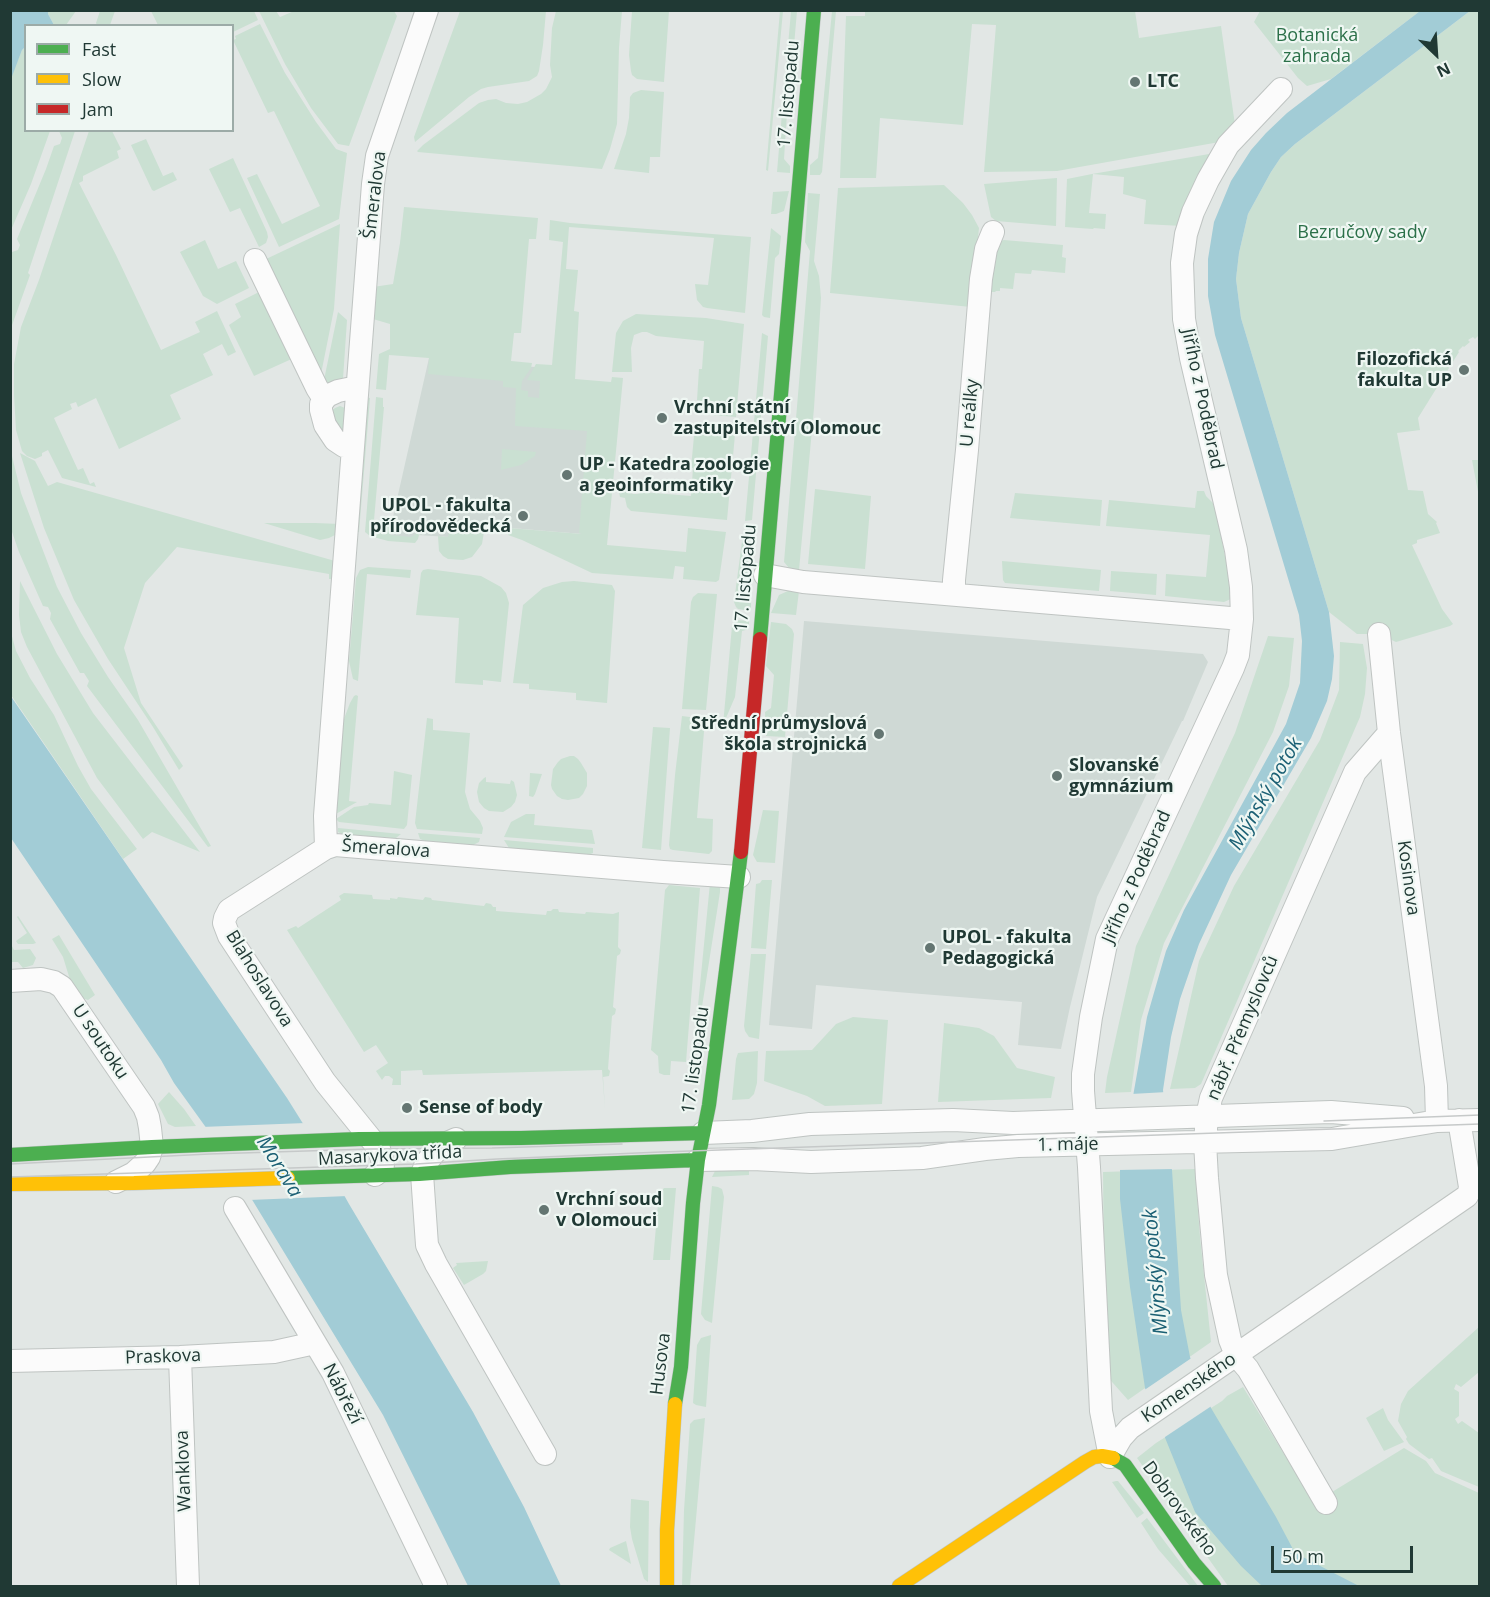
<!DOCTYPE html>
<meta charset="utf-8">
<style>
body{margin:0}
#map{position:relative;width:1490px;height:1597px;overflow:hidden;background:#e2e7e5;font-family:"Open Sans",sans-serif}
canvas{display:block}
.frame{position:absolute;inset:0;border:12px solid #203934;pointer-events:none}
.legend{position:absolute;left:24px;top:24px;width:210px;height:108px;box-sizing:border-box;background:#eff7f3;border:2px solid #9caba7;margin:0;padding:8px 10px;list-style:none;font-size:18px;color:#203934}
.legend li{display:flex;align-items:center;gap:12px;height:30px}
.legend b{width:30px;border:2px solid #9caba7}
.north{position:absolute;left:1406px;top:24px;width:60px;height:60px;-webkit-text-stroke:4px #eff7f3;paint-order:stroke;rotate:155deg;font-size:16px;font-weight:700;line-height:24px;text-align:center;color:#203934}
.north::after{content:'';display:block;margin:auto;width:21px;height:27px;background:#203934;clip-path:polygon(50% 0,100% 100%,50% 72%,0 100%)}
.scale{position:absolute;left:1271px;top:1546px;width:142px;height:27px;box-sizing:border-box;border:3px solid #203934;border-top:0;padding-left:8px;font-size:18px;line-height:21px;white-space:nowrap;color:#203934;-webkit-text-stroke:4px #eff7f3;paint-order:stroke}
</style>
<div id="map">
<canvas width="1490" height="1597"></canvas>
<div class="frame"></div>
<ul class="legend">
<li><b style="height:8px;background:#4caf50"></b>Fast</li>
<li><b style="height:8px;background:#ffc107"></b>Slow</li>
<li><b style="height:8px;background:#c62828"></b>Jam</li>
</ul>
<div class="north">N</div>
<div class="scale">50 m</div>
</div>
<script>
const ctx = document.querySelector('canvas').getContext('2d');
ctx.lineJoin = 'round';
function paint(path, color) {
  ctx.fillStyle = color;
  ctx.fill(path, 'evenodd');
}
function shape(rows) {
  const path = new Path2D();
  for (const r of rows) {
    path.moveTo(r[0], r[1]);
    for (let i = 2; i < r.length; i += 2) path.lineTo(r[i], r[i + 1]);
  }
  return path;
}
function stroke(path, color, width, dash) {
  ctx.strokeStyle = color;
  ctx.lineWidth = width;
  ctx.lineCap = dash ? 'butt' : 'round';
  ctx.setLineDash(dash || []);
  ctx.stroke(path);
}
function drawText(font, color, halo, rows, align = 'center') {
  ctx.font = font + ' "Open Sans",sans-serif';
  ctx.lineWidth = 4.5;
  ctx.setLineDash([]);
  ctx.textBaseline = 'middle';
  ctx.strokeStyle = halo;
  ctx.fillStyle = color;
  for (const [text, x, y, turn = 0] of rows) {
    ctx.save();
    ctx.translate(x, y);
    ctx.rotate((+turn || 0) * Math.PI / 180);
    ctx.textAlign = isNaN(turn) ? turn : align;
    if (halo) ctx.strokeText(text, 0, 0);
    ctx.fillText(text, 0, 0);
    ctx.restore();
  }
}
const built = shape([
 [429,358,570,370,569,392,620,396,607,536,463,524,461,533,449,537,417,535,411,539,389,538,390,530],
 [804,621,1203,654,1208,662,1183,721,1182,721,1097,897,1070,1007,1061,1049,1018,1045,1022,1002,897,992,816,985,812,1029,769,1025]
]);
const green = shape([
 [865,10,1135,11,1139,38,1221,26,1235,125,1225,141,1057,171,984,172,996,25,972,24,963,125,880,118,876,178,840,178,846,16,865,16],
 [48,11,76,11,66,25,54,25,48,14],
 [100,11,115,11,110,25,97,25,96,23],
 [151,11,254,11,258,20,233,32,232,26,158,25],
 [259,11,276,11,280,17,294,11,394,11,397,16,349,146,338,144,311,108,285,64],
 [460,11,546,11,543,45,539,71,537,76,529,81,488,87,481,89,469,97,415,142,414,137],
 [556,11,622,11,619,48,617,124,610,149,602,169,418,152,417,151,423,145,479,103,488,100,496,99,506,103,518,104,527,102,541,94,546,89,552,77,550,65,552,28],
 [632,11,669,11,664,82,637,79,632,75,631,71,629,55],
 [780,11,783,11,768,171,766,170],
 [791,11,797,11,792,69,786,69],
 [832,11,836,11,822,172,820,175,810,175,810,165,818,158],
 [1260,11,1420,11,1331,79,1307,86,1298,78,1254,22],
 [1470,11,1479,11,1479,335,1475,339,1473,337,1468,340,1470,342,1464,347,1463,346,1458,351,1459,352,1418,418,1420,430,1397,433,1408,490,1423,491,1428,514,1437,522,1436,523,1440,533,1417,540,1417,543,1412,545,1442,609,1453,624,1450,626,1396,642,1379,634,1357,634,1329,612,1241,318,1236,279,1239,253,1248,214,1271,172,1281,157,1295,144],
 [260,24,285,73,316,122,336,149,347,153,339,219,279,247,247,178,257,174,282,224,320,206,274,111,268,113,233,40,236,39,235,36],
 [25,47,26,130,50,131,31,184,11,230,10,79,22,50],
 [641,90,664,92,660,157,650,157,649,173,614,169,626,134,629,118,630,97,633,93],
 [782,113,787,113,784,159,790,166,790,173,777,172],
 [59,131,75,131,28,273,30,275,11,328,11,256,12,252,18,250,20,245,17,239,46,169,54,146,60,144,62,138],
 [89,131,112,131,121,149,117,151,119,158,83,176,83,181,79,183,116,255,161,350,200,332,195,322,217,311,236,352,228,356,222,344,203,354,213,375,170,395,181,419,119,449,96,398,78,407,76,402,70,404,72,409,54,418,78,470,83,468,90,484,94,482,96,487,62,478,48,450,42,453,42,456,35,459,27,456,22,451,16,430,14,395,14,364,21,327,39,280],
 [146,139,163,176,161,177,173,172,177,180,154,191,152,190,131,145],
 [1215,153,1182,226,1144,224,1146,200,1123,194,1124,177,1093,174,1089,213,1106,214,1105,229,1094,228,1093,229,1065,227,1067,179,1092,174],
 [233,158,267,232,268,237,266,243,259,247,240,208,230,212,228,208,209,169],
 [1057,178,1056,226,996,221,991,217,984,184],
 [944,185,963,203,972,215,979,228,971,307,830,293,838,188],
 [789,191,784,211,776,214,771,214,773,192],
 [808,193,820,194,814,261,819,276,821,298,814,408,799,570,789,568,784,562,810,251,805,242],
 [404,207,538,218,536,239,529,239,521,333,514,333,511,361,532,363,531,368,522,381,521,390,528,391,528,397,530,397,539,398,540,381,527,380,536,364,552,365,563,242,549,240,550,220,570,223,751,237,745,313,707,308,703,307,697,300,695,284,708,285,714,238,569,227,566,269,578,270,574,311,579,312,575,379,611,382,612,377,623,378,607,545,686,552,688,528,726,532,719,580,716,582,683,579,684,567,675,566,673,579,592,573,522,540,508,535,509,528,582,534,579,533,587,431,515,426,516,388,503,387,503,381,428,374,429,358,389,355,386,390,376,389,379,354,390,349,390,324,373,319,373,287,393,284,400,243],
 [340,224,334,309,321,374,264,260],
 [771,228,781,236,779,254,775,258,770,318,764,317,762,315],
 [205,240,218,269,236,261,249,288,217,304,203,296,180,252],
 [1004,240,1063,245,1062,257,1066,258,1065,273,1032,270,1031,274,1015,273,1013,289,1000,288,1000,291,996,291,995,292,986,292,997,242],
 [261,291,296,357,254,376,229,325,241,317,235,304],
 [338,312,347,320,343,379,330,384,324,380],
 [636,314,706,318,744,324,736,417,700,414,701,401,697,400,699,369,702,369,704,341,656,336,647,332,642,332,634,335,631,348,632,372,612,372,616,333,623,321],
 [762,333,768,336,752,520,745,521],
 [365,397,370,398,359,532,353,531],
 [376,397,383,398,383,407,384,407,374,520,380,521,380,523,387,524,388,522,390,522,390,535,411,537,420,531,418,539,415,543,388,541,370,536,365,532],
 [340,406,345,408,346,437,332,418,331,411,335,408],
 [699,422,736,424,727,520,631,511,627,507,625,498,620,497,619,492,621,490,633,494,638,494,642,492,691,496,693,468,691,468,694,436,698,436],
 [502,449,536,452,535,456,521,465,501,470],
 [11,452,21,493,57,587,81,633,108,677,138,720,211,846,208,847,87,686,89,681,84,673,80,673,50,619,51,613,48,607,43,606,19,552,11,529],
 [20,453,35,461,48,486,57,482,335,561,334,579,329,579,329,574,177,547,145,583,124,648,141,703,183,766,179,770,153,727,108,659,74,600,44,528],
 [1472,460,1479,460,1479,497],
 [815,489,871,496,865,569,808,564],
 [1197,491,1204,491,1206,496,1213,503,1218,520,1233,598,1224,602,1165,596,1166,574,1206,577,1210,535,1106,526,1109,500,1195,508],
 [1015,493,1102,500,1100,526,1010,518],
 [264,523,315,523,340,524,337,534,329,538,320,540],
 [461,525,485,526,482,544,472,557,463,560,448,559,443,556,439,551,438,536,448,537,449,532,461,533],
 [743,534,750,538,745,600,751,603,751,611,738,609,736,607,734,602],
 [1002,561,1101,570,1099,591,1005,583,1003,580],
 [368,567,411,570,410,578,367,574,358,681,353,679,349,661,356,578,360,570],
 [428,569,481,576,501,587,506,593,509,603,501,682,483,680,483,685,455,683,459,618,416,615,421,573,423,570],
 [1111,571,1157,574,1156,595,1110,591],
 [20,581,57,654,93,713,200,852,152,832,143,839,97,778,27,647,21,632,19,615],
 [574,581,612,585,615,591,607,703,576,700,576,693,529,689,529,684,513,683,523,605,543,588,562,582],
 [788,591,799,591,796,615,771,613,779,595],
 [698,593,717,594,706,710,682,709,691,602,693,597],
 [736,620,749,621,749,629,742,631,735,697,723,725,732,626],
 [771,622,786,624,792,629,794,634,785,737,766,736,765,712,771,708,774,675,766,666],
 [10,629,16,651,30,678,54,715,78,766,91,789,137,849,123,859,11,695],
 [1268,636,1294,638,1289,686,1273,732,1164,943,1141,1020,1131,1092,1105,1093,1107,1077,1136,946,1235,733],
 [1340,642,1363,644,1367,668,1365,694,1360,717,1201,1084,1195,1088,1170,1089,1199,961,1234,886,1320,740,1339,690],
 [356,695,358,696,349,801,357,802,334,815,342,724,350,703,354,696],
 [682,716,705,719,697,818,713,819,712,851,709,854,673,850,670,849,669,845,675,775],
 [427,718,433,719,433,730,470,733,465,792,470,809,480,821,483,828,482,834,417,829,415,823],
 [653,727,670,728,661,850,642,848],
 [570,756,574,756,578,759,581,763,587,773,587,786,583,794,579,798,568,800,562,799,557,796,552,789,551,785,553,769,558,762,561,759],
 [394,771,412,775,407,825,404,829,339,822,336,819,354,807,368,805,369,803,391,805],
 [530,773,542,774,535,794,533,797,529,796],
 [486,777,486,782,510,784,511,780,514,782,517,795,515,802,511,807,503,812,489,811,484,808,479,802,477,792,479,783,484,778],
 [763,810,779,811,775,863,757,862,753,855],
 [526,814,535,814,534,825,592,830,595,844,504,837,511,822],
 [338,828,401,834,396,838,392,838,342,834,338,832],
 [418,833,480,838,479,842,473,845,425,841,420,839],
 [504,840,593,848,593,853,588,855,509,848],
 [762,880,772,880,766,949,751,948,756,884,760,883],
 [710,883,720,886,720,892,699,1026,696,1026],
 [669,885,700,888,686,1062,671,1061,670,1075,664,1075,659,1073,658,1056,651,1050,665,890],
 [344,893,372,895,373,899,390,900,390,898,397,899,398,897,423,900,425,897,431,898,432,900,484,906,486,903,491,904,493,907,496,907,496,911,546,915,547,911,551,911,553,909,558,909,559,912,585,914,586,912,613,914,619,912,618,947,621,950,620,954,617,956,613,1007,616,1009,615,1014,612,1016,608,1069,610,1071,609,1076,603,1077,605,1109,602,1070,423,1075,422,1070,401,1071,401,1085,392,1085,393,1079,389,1076,385,1076,382,1080,376,1071,388,1063,376,1045,364,1052,287,930,296,926,298,928,341,900,339,896],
 [18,916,36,943,33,944,18,944,16,941,27,933,17,917],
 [59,935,95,995,88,1000,79,997,71,983,63,957,52,939],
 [11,944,14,950,30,949,36,958,33,965,23,968,18,962,11,962],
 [751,954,766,954,759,1039,749,1037,745,1031,744,1026],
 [853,1017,888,1020,882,1104,825,1106,807,1096,764,1081,766,1051,812,1050,836,1024],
 [944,1023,979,1028,994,1036,1017,1068,1055,1077,1051,1098,938,1102],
 [758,1051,757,1083,754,1094,749,1099,732,1100,736,1059,738,1053],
 [169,1092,184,1109,196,1126,175,1127,168,1124,158,1104],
 [749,1165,749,1175,712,1177,716,1169],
 [1195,1169,1200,1237,1211,1342,1128,1400,1105,1374,1103,1172],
 [712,1186,718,1187,722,1189,724,1197,712,1323,705,1320,701,1314],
 [664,1188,676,1188,670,1260,653,1260,659,1193],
 [488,1261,486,1271,483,1274,464,1285,453,1268,457,1265,456,1263],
 [1479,1327,1479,1372,1461,1387,1456,1384,1454,1389,1459,1392,1459,1416,1455,1419,1458,1424,1462,1421,1479,1433,1479,1487,1441,1471,1432,1458,1429,1459,1409,1444,1406,1439,1407,1437,1398,1421,1401,1404,1408,1391],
 [711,1335,706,1407,696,1405,693,1403,697,1345,701,1338],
 [1243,1387,1314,1503,1404,1448,1426,1461,1435,1473,1479,1493,1479,1586,1228,1586,1137,1458,1156,1443,1222,1401,1227,1396],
 [1383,1408,1388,1420,1404,1442,1384,1451,1366,1418],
 [705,1418,690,1586,682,1586,684,1510,690,1424,694,1420],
 [1116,1481,1118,1481,1144,1513,1137,1518,1112,1482],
 [631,1499,649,1501,648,1582,644,1579,632,1539,630,1527],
 [1147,1518,1198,1586,1190,1586,1158,1549,1141,1523],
 [626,1541,631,1564,609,1550,610,1548]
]);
const water = shape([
 [11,10,48,11,48,14,54,25,26,26,25,47,22,50,11,79],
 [1420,11,1470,11,1295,144,1281,157,1271,172,1248,214,1239,253,1236,279,1241,318,1329,612,1334,656,1332,679,1327,701,1311,738,1231,875,1199,944,1180,999,1171,1037,1163,1090,1172,1170,1181,1310,1190,1357,1211,1408,1276,1517,1295,1553,1359,1586,1262,1586,1241,1566,1195,1512,1145,1388,1130,1287,1120,1199,1120,1170,1147,1017,1166,951,1184,910,1286,724,1300,683,1302,641,1299,615,1215,335,1208,296,1208,259,1214,222,1231,181,1251,150,1266,133,1287,113],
 [10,695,287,1098,312,1138,349,1204,473,1412,524,1507,561,1586,468,1586,383,1415,248,1193,220,1147,174,1083,161,1060,11,838]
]);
const pier = shape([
 [1167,1092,1175,1169,1117,1170,1131,1094],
 [306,1123,348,1196,249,1200,217,1149,201,1127],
 [1193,1357,1213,1405,1162,1439,1143,1391]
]);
const street = shape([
 [255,260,317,388,324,399],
 [353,446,344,446,335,440,325,425,321,410,321,404,327,396,338,391,357,387],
 [765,575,803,582,1242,619],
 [954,594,954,580,967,450,981,279,986,249,993,232],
 [1379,634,1389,733,1436,1086,1437,1121],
 [326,848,325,816,373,184,377,156,427,10],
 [10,981,41,979,54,982,62,987,144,1107,148,1117,150,1128,152,1147,149,1157,145,1163,134,1173,116,1182],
 [703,1133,752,1131,810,1124,953,1120,1013,1123,1331,1112,1403,1118],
 [456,1139,440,1146,426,1163,422,1174,427,1245,436,1264,545,1454],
 [698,1160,753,1159,811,1162,922,1158,985,1149,1018,1146,1332,1139,1437,1121,1480,1120],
 [375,1175,379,1172,383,1165,382,1159,379,1149,325,1082,229,936,224,923,225,918,229,910,326,848,335,845,663,872,739,877],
 [235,1208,333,1373,436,1586],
 [180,1357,188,1586],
 [10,1361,180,1357,274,1352,315,1343],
 [1110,1457,1101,1411,1089,1167,1083,1091,1083,1074,1091,1017,1107,939,1233,668,1238,655,1242,619,1241,587,1236,550,1191,358,1184,319,1182,263,1186,234,1193,212,1208,180,1228,145,1281,89],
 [1110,1457,1121,1438,1130,1428,1467,1196,1469,1192,1470,1187,1459,1120],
 [1326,1503,1275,1415,1248,1369,1236,1355,1230,1340,1216,1275,1207,1178,1205,1142,1207,1116,1211,1098,1355,772,1389,733]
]);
const fast = shape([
 [760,639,814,10],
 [10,1155,152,1147,359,1139,521,1138,703,1133],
 [288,1178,419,1174,510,1167,698,1160],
 [675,1404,681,1367,693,1203,698,1160,709,1105,741,852],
 [1113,1458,1125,1465,1194,1563,1214,1586]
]);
const slow = shape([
 [10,1184,134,1183,288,1178],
 [667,1586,667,1530,675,1404],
 [899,1586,1085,1462,1094,1457,1102,1456,1113,1458]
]);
const jam = shape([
 [741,852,760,639]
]);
const tram = shape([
 [1324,1121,1480,1115],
 [10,1164,209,1154,370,1149,492,1148,622,1144],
 [10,1177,416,1164,497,1159,661,1152,1480,1124]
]);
const markers = [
 [1135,82,6,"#647672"],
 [1464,370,6,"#647672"],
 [662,418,6,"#647672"],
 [567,475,6,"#647672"],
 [523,516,6,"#647672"],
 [879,734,6,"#647672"],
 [1057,776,6,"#647672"],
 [930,948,6,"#647672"],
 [407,1108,6,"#647672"],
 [544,1210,6,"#647672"]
];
const parkNames = [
 ["Botanická",1317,36],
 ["zahrada",1317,57],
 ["Bezručovy sady",1362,233]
];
const poiNames = [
 ["LTC",1147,82],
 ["Filozofická",1452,360,"right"],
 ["fakulta UP",1452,381,"right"],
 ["Vrchní státní",674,408],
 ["zastupitelství Olomouc",674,429],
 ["UP - Katedra zoologie",579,465],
 ["a geoinformatiky",579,486],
 ["UPOL - fakulta",511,506,"right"],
 ["přírodovědecká",511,527,"right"],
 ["Střední průmyslová",867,724,"right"],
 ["škola strojnická",867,745,"right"],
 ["Slovanské",1069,766],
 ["gymnázium",1069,787],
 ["UPOL - fakulta",942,938],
 ["Pedagogická",942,959],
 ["Sense of body",419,1108],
 ["Vrchní soud",556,1200],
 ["v Olomouci",556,1221]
];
const streetNames = [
 ["17. listopadu",789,94,-85],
 ["Šmeralova",375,195,-83],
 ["Jiřího z Poděbrad",1202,399,78],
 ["U reálky",970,413,-85],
 ["17. listopadu",746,578,-85],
 ["Šmeralova",386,849,4],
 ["Jiřího z Poděbrad",1137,877,-66],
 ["Kosinova",1408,878,82],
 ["Blahoslavova",259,979,58],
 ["nábř. Přemyslovců",1243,1028,-67],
 ["U soutoku",100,1042,56],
 ["17. listopadu",696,1060,-82],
 ["1. máje",1068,1145,-1],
 ["Masarykova třída",390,1156,-3],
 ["Praskova",163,1357,-2],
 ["Husova",661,1364,-83],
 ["Komenského",1189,1388,-34],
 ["Nábřeží",342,1394,63],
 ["Wanklova",184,1471,-92],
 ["Dobrovského",1179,1509,54]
];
const waterNames = [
 ["Mlýnský potok",1266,794,-60],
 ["Morava",279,1167,58],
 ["Mlýnský potok",1156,1272,-95]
];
paint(built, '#cfd9d5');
paint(green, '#cae0d2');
paint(water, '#a2ccd6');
paint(pier, '#e2e7e5');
stroke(street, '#bfc4c2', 24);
stroke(fast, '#bec5c2', 15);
stroke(slow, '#bec5c2', 15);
stroke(jam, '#bec5c2', 15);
stroke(street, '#fbfbfb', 22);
stroke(fast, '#4caf50', 14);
stroke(slow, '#ffc107', 14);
stroke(jam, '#c62828', 14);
stroke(tram, '#c6c9c9', 1.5);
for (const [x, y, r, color] of markers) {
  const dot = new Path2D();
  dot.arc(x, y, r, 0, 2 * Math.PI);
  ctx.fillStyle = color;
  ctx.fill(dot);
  stroke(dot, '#eff7f3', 2);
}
drawText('18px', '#2b7049', '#eff7f3', parkNames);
drawText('bold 18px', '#203934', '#eff7f3', poiNames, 'left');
drawText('18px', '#203934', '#eff7f3', streetNames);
drawText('italic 20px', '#1b6074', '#eff7f3', waterNames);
</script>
